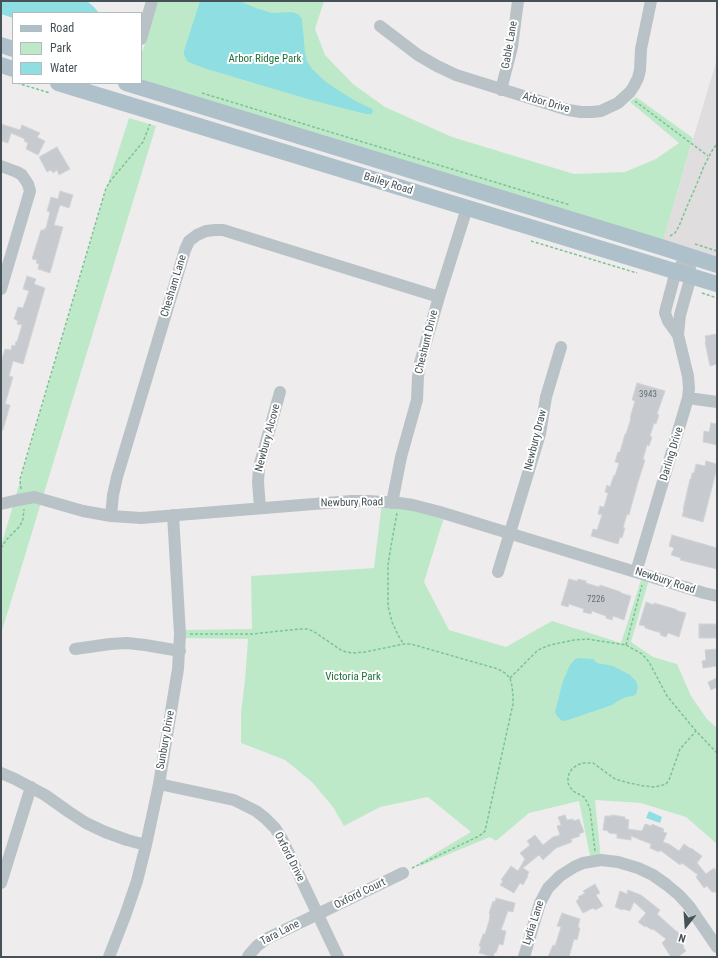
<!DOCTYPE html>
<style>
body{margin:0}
#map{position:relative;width:718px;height:958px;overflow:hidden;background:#efeced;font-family:"Roboto Condensed",sans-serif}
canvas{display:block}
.frame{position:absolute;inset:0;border:2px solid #465257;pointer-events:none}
.legend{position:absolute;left:12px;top:12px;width:130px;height:72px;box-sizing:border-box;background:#fff;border:1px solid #b5babc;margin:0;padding:5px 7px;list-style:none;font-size:12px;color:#465257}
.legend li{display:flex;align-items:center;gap:8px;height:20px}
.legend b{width:20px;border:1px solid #b5babc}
.north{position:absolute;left:666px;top:906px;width:40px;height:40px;-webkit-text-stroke:3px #fff;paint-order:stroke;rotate:197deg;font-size:11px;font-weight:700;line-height:16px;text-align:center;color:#465257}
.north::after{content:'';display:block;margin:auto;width:14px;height:18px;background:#465257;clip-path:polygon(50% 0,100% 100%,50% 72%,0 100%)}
</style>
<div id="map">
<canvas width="718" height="958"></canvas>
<div class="frame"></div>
<ul class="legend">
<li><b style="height:5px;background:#aec0c9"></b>Road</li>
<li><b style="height:11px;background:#bee9c8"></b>Park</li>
<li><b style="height:11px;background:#8fdee2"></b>Water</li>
</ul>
<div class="north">N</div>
</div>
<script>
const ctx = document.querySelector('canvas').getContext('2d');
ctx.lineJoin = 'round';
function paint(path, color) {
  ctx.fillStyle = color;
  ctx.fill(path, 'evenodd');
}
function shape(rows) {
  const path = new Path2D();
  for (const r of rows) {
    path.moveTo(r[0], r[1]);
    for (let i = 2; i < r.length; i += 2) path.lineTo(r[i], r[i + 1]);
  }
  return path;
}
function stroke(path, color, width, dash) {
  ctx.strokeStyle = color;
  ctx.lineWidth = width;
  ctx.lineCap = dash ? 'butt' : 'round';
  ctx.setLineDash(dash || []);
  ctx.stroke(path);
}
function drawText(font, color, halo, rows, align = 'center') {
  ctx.font = font + ' "Roboto Condensed",sans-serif';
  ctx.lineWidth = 4;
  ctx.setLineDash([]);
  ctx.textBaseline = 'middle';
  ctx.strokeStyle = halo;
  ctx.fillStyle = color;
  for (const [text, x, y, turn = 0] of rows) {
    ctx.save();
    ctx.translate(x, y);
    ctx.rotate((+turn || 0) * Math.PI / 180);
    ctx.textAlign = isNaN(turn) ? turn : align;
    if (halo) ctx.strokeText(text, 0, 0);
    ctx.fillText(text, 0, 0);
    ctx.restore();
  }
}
const education = shape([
 [717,59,717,265,661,247]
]);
const green = shape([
 [158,1,324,1,315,29,325,55,353,84,385,107,452,137,574,174,625,172,656,159,679,143,630,102,636,97,693,138,663,241,141,82,141,56],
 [129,118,156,126,1,634,1,546,104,196],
 [382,502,445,514,424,582,449,630,506,647,552,621,621,643,643,574,650,576,631,642,653,657,677,664,691,696,707,719,717,728,717,844,686,817,641,803,595,800,601,860,591,861,579,801,529,813,496,841,490,837,420,866,419,863,471,832,428,797,380,807,344,826,333,807,312,782,285,760,241,743,241,713,245,680,248,639,180,638,180,630,252,629,251,576,374,568]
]);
const water = shape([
 [1,1,87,1,94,7,99,13,13,13,13,18,1,14],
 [200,1,239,1,256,8,272,13,291,12,298,14,302,19,305,53,307,61,312,69,326,82,352,99,372,109,373,110,372,113,371,114,366,114,311,100,207,69,188,62,184,55,184,51],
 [579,658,593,659,597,663,613,666,630,675,636,681,638,687,636,694,633,696,626,697,618,701,612,705,568,720,564,721,561,720,557,716,555,712,563,681,570,665,575,659],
 [649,811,662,817,660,823,646,818]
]);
const building = shape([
 [1,124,20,130,22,125,40,133,37,137,45,141,38,155,26,149,28,143,24,141,25,139,11,133,8,143,1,141,1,124],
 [57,147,70,169,59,175,57,170,53,173,51,170,47,172,39,157,57,147],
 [60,191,73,195,69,208,60,205,54,225,63,227,50,273,38,269,39,264,36,263,37,260,32,259,41,230,44,230,45,228,46,228,50,212,47,211,51,197,58,199,60,191],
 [27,276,36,279,34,284,45,288,23,364,13,361,9,376,13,377,5,404,10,405,3,430,1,430,1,362,5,349,11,350,12,345,15,346,16,341,17,342,22,325,17,324,18,321,14,319,18,307,23,308,29,291,23,289,27,276],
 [717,334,717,364,710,366,705,342,706,342,705,336,717,334],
 [637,383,665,391,657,414,659,415,656,424,654,423,650,436,652,437,649,446,647,445,643,459,645,460,638,482,631,507,629,515,627,514,623,528,625,528,622,538,620,537,618,544,591,536,593,529,597,530,602,515,598,514,600,506,604,507,608,493,605,492,607,485,610,487,614,475,615,476,619,463,615,462,618,452,620,452,625,434,626,434,631,418,630,418,635,401,632,400,637,383],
 [711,423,717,424,717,445,703,442,704,431,709,432,711,423],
 [706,461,717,464,717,468,703,522,682,516,684,510,683,510,690,479,691,479,692,473,694,473,696,464,705,466,706,461],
 [672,535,717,548,717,569,680,560,681,558,671,555,674,548,669,546,672,535],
 [569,579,577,581,578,579,586,581,586,583,599,587,600,585,621,592,621,593,631,596,624,620,613,616,612,620,606,618,606,616,592,611,591,614,583,612,584,609,569,604,568,607,561,605,569,579],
 [646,602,654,605,654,603,675,609,678,611,686,613,679,637,668,633,666,637,660,635,661,633,645,628,645,626,639,625,646,602],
 [699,624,717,624,717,638,699,638,699,624],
 [717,649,717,666,703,668,702,661,706,660,705,650,717,649],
 [717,678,717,687,711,690,708,682,717,678],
 [565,815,567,820,573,819,574,821,579,819,584,832,579,834,580,836,571,839,572,842,556,848,543,860,539,855,523,868,529,872,527,876,528,876,523,885,520,883,514,893,500,885,503,881,501,880,511,866,518,871,525,859,520,853,530,845,527,841,535,835,543,845,553,837,560,835,557,826,561,825,558,817,565,815],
 [612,815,625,817,625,819,629,820,628,829,642,831,645,824,646,825,646,824,651,826,652,824,664,829,663,832,667,833,663,842,669,844,679,851,684,844,691,849,691,848,702,856,697,863,706,874,714,868,717,872,717,892,712,892,707,886,704,888,696,877,698,875,682,863,680,865,660,850,659,852,650,848,651,844,631,836,631,840,617,838,617,834,609,833,608,831,603,830,605,816,612,816,612,815],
 [595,884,600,893,596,895,603,906,595,910,593,908,583,913,576,901,579,899,578,897,585,893,583,891,595,884],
 [628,890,641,895,660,910,657,914,676,931,677,931,682,938,679,940,684,946,683,947,686,951,678,957,671,957,662,943,666,939,653,929,652,930,646,926,645,927,638,922,646,913,634,902,630,911,623,909,622,910,615,907,620,891,627,894,628,890],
 [496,898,515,903,513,912,508,911,501,930,506,931,503,945,499,944,496,953,495,952,493,957,479,953,481,947,479,946,483,934,485,934,489,921,490,914,489,913,493,901,495,902,496,898],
 [562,913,580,919,578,927,580,928,577,940,574,939,569,957,548,957,553,945,555,946,561,927,557,926,562,913]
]);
const path = shape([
 [17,83,50,93],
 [202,93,570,205],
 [635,101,708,156],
 [670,236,675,233,679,226,688,204,696,186,704,166,713,149,717,144],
 [531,241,637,273],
 [695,244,717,251],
 [702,293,717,298],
 [21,489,20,479,106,188,111,180,143,142,150,124],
 [397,513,391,546,388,565,388,606,392,622,398,635,403,643],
 [1,548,7,539,20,526,23,519,24,509],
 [190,634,252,634,300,629,307,629,313,631,341,650,346,652,353,653,365,652,404,644,411,644,498,669,505,673,510,678,512,686,513,696,513,704,485,831,482,834,477,837,412,868],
 [626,645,642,585],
 [510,678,538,650,550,645,574,640,587,639,626,645,642,654,649,662,667,696,696,731,717,753],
 [595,851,590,809,587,802,584,797,573,791,570,787,568,783,568,778,569,774,572,769,577,765,583,763,593,763,615,779,629,783,644,786,653,787,660,786,666,784,669,780,680,749,696,731]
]);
const minor = shape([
 [380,26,418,55,437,66,456,75,568,110,581,112,592,112,601,111,618,103,630,92,634,86,638,78,640,70,641,49,651,1],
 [141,39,152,1],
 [501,90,512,47,518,1],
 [1,166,17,172,22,175,28,184,30,191,1,289],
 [678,335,668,321,665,313,666,308,676,271,681,265],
 [688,398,717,402],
 [392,503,401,457,417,400,418,377,420,363,439,297,467,208],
 [1,504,18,500,34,497,83,511,111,516,141,518,351,501,368,501,399,503,413,505,440,512,704,593,717,596],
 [260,508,258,482,259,467,280,392],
 [111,516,113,495,117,477,185,250,189,241,197,235,206,231,215,230,223,230,439,297],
 [498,572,540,434,546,397,561,347],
 [636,572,688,398,689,388,688,376,678,335,680,315,691,276,688,256],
 [75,649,110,644,127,643,145,645,180,651],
 [1,773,15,779,45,795,69,812,86,823,105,832,127,840,146,845],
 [159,784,234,800,256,811,265,818,275,828,282,839,338,957],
 [1,883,31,787],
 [109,957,125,916,137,881,146,845,159,784,178,669,180,634,173,515],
 [248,957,249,955,257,946,266,939,403,873],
 [524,957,540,903,548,888,560,876,574,867,583,863,601,860,618,862,638,868,653,875,667,885,679,895,689,906,717,947]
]);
const major = shape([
 [1,45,13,49],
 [1,65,13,69],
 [58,83,717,284],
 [126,83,661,247,717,265]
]);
const numberNames = [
 ["3943",648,395],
 ["7226",596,600]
];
const streetNames = [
 ["Gable Lane",510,45,-80],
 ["Arbor Drive",546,103,16],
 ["Bailey Road",388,184,17],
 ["Chesham Lane",174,286,-73],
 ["Cheshunt Drive",427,342,-76],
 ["Newbury Alcove",268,438,-75],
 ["Newbury Draw",536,440,-76],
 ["Darling Drive",672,454,-73],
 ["Newbury Road",352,503,-1],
 ["Newbury Road",665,581,18],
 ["Sunbury Drive",166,740,-80],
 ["Oxford Drive",289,857,63],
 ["Oxford Court",360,894,-26],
 ["Lydia Lane",534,923,-72],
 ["Tara Lane",280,933,-27]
];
const parkNames = [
 ["Arbor Ridge Park",265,59],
 ["Victoria Park",353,677]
];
paint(education, '#e0ddde');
paint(green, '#bee9c8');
paint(water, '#8fdee2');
paint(building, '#c7cacf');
stroke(building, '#d1d4d7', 1);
stroke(path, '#7ac393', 1.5, [3, 2]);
stroke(minor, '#b9c3c7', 12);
stroke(major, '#aec0c9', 16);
drawText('9px', '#667075', null, numberNames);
drawText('11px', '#465257', '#fff', streetNames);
drawText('11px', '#1f713b', '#fff', parkNames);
</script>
